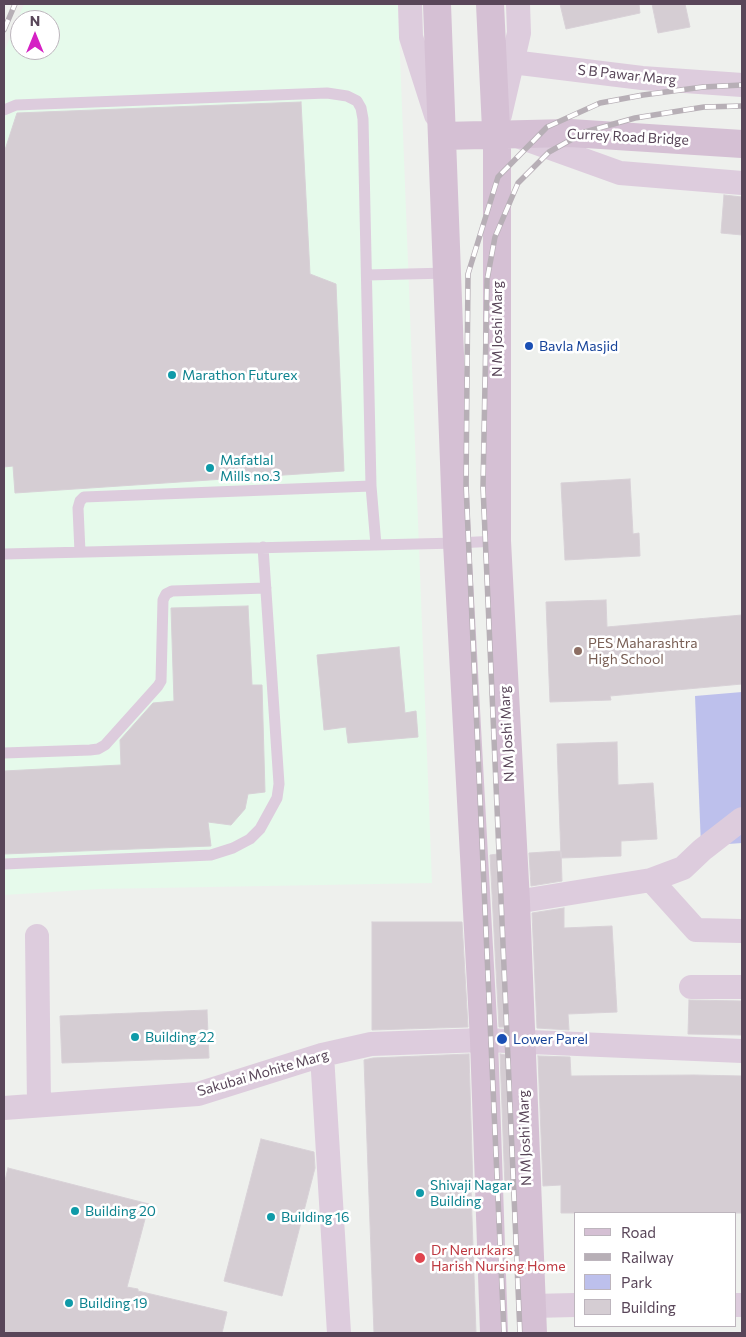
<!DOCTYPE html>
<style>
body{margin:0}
#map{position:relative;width:746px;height:1337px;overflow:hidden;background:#eef0ed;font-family:Commissioner,sans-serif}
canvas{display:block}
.frame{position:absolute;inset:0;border:5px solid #594659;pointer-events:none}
.legend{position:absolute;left:574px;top:1212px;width:162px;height:115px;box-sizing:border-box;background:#fff;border:1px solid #bdb5bd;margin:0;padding:6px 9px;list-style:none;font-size:15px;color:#594659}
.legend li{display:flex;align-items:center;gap:10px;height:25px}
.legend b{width:25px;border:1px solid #bdb5bd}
.north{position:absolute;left:10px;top:10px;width:50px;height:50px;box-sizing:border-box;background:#fff;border:1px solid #bdb5bd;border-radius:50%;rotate:0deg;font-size:14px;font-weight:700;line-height:20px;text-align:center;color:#594659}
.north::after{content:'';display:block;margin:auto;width:18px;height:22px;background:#d521c4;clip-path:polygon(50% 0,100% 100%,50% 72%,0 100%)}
</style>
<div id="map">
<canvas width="746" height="1337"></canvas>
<div class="frame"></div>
<ul class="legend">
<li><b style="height:6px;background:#d5c0d4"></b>Road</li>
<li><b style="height:6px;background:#b7afb6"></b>Railway</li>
<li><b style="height:14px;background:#bdc0ec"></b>Park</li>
<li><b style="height:14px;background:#d5cdd3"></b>Building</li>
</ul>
<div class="north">N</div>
</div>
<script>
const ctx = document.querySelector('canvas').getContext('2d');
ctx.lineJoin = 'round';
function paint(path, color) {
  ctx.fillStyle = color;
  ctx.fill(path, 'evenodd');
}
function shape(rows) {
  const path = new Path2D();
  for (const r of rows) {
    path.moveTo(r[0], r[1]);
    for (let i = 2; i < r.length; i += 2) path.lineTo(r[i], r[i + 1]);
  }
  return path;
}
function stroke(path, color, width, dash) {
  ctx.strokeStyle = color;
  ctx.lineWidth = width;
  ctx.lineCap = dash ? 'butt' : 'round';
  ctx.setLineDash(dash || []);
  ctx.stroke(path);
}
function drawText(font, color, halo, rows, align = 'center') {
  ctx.font = font + ' Commissioner,sans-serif';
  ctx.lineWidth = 5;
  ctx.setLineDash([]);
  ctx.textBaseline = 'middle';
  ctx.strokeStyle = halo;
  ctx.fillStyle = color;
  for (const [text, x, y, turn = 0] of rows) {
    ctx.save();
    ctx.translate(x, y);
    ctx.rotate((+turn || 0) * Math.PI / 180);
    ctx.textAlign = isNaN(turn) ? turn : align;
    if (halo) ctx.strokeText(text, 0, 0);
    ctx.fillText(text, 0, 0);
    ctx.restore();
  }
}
const commercial = shape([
 [24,4,398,4,432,883,99,889,4,895,4,52],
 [20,20,50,20,50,50,20,50]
]);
const green = shape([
 [742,692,742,843,701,846,695,696]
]);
const building = shape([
 [560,4,639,4,640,13,566,29,560,4],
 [652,4,685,4,690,27,658,33,652,4],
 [301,102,310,274,336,284,344,471,15,493,13,466,4,467,4,153,17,113,301,102],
 [724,195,742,197,742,235,721,233,724,195],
 [630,479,633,534,639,533,640,556,565,560,561,483,630,479],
 [606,600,607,627,742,615,742,684,610,696,611,700,550,702,546,602,606,600],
 [248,606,252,685,262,685,265,792,248,794,245,809,231,825,208,822,211,846,4,854,4,771,121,765,120,740,153,703,174,701,171,608,248,606],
 [399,647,405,713,416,711,418,737,348,743,346,727,324,730,317,655,399,647],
 [617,742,618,785,653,783,657,839,621,841,621,856,561,858,557,744,617,742],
 [561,851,562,881,531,886,529,853,561,851],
 [498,854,500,903,505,1027,499,1027,490,855,498,854],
 [564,908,564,928,612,926,617,1012,568,1014,569,1030,537,1028,532,913,564,908],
 [372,922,462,922,468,1027,372,1030,372,922],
 [689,1000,742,1001,742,1035,688,1034,689,1000],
 [207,1010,209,1058,62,1063,60,1016,207,1010],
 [469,1054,473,1189,471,1189,476,1333,374,1333,364,1060,373,1058,469,1054],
 [500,1054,506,1055,512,1187,505,1187,500,1054],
 [538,1056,570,1057,571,1076,694,1075,742,1076,742,1213,561,1213,561,1185,543,1186,538,1056],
 [261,1139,314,1152,315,1168,282,1296,224,1281,261,1139],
 [8,1168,149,1204,127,1287,138,1289,138,1291,227,1312,222,1333,4,1333,4,1185,8,1168]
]);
const service = shape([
 [4,110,16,105,327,93,347,96,357,101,361,108,363,119,371,486,376,545],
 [367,275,448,273],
 [80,552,78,508,80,501,84,497,371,486],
 [4,554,457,543,497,541],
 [4,753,90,750,98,749,105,745,158,686,161,681,163,600,166,594,172,591,266,588],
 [4,864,211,855,233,848,250,839,260,829,277,798,279,784,263,547]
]);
const minor = shape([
 [410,4,411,37,436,115],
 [512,62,642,78,742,85],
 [500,115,519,33,518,4],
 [517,136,620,173,742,183],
 [651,880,696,930,742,931],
 [516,902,651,880,683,868,702,850,742,819],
 [37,936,39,1105],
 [691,987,742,987],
 [322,1055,339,1333],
 [4,1108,198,1094,322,1055,371,1044,484,1040,742,1051],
 [735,1305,742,1305],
 [532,1306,575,1305]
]);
const secondary = shape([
 [437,4,457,543,484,1040,494,1333],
 [490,4,497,150,497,541,516,902,533,1333],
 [442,136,570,133,742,144]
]);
const rail = shape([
 [4,30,15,4],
 [504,1333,466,486,468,274,498,177,547,127,600,103,643,95,703,87,742,85],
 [520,1333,483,487,487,280,495,237,518,183,549,152,585,132,635,118,704,107,742,106]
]);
const markers = [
 [529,346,5,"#1a4fb4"],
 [172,375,5,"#0f9aa8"],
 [210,468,5,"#0f9aa8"],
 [578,651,5,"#8d6e63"],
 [135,1037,5,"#0f9aa8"],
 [502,1039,6,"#1a4fb4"],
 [420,1193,5,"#0f9aa8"],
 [75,1211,5,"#0f9aa8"],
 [271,1217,5,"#0f9aa8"],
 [420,1258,6,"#e0444e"],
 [69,1303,5,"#0f9aa8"]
];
const streetNames = [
 ["S B Pawar Marg",627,75,6],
 ["Currey Road Bridge",628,137,3],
 ["N M Joshi Marg",497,329,-90],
 ["N M Joshi Marg",507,734,-93],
 ["Sakubai Mohite Marg",263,1073,-16],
 ["N M Joshi Marg",525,1138,-92]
];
const transitNames = [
 ["Bavla Masjid",539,346],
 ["Lower Parel",513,1039]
];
const cultureNames = [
 ["Marathon Futurex",182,375],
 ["Mafatlal",220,460],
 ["Mills no.3",220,476],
 ["Building 22",145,1037],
 ["Shivaji Nagar",430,1185],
 ["Building",430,1201],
 ["Building 20",85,1211],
 ["Building 16",281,1217],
 ["Building 19",79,1303]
];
const educationNames = [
 ["PES Maharashtra",588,643],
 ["High School",588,659]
];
const healthNames = [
 ["Dr Nerurkars",431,1250],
 ["Harish Nursing Home",431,1266]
];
paint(commercial, '#e6faeb');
paint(green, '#bdc0ec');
paint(building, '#d5cdd3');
stroke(building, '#d8d1d7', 1);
stroke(service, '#dcd', 11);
stroke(minor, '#dcd', 24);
stroke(secondary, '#d5c0d4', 28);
stroke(rail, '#b7afb6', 5.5);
stroke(rail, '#fff', 4, [11]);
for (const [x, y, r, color] of markers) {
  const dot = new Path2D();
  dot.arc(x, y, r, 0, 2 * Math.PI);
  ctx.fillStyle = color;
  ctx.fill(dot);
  stroke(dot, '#fff', 2);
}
drawText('14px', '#594659', '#fff', streetNames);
drawText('14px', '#164399', '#fff', transitNames, 'left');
drawText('14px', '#0d838f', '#fff', cultureNames, 'left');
drawText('14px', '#785e54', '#fff', educationNames, 'left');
drawText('14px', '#be3a42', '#fff', healthNames, 'left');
</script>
